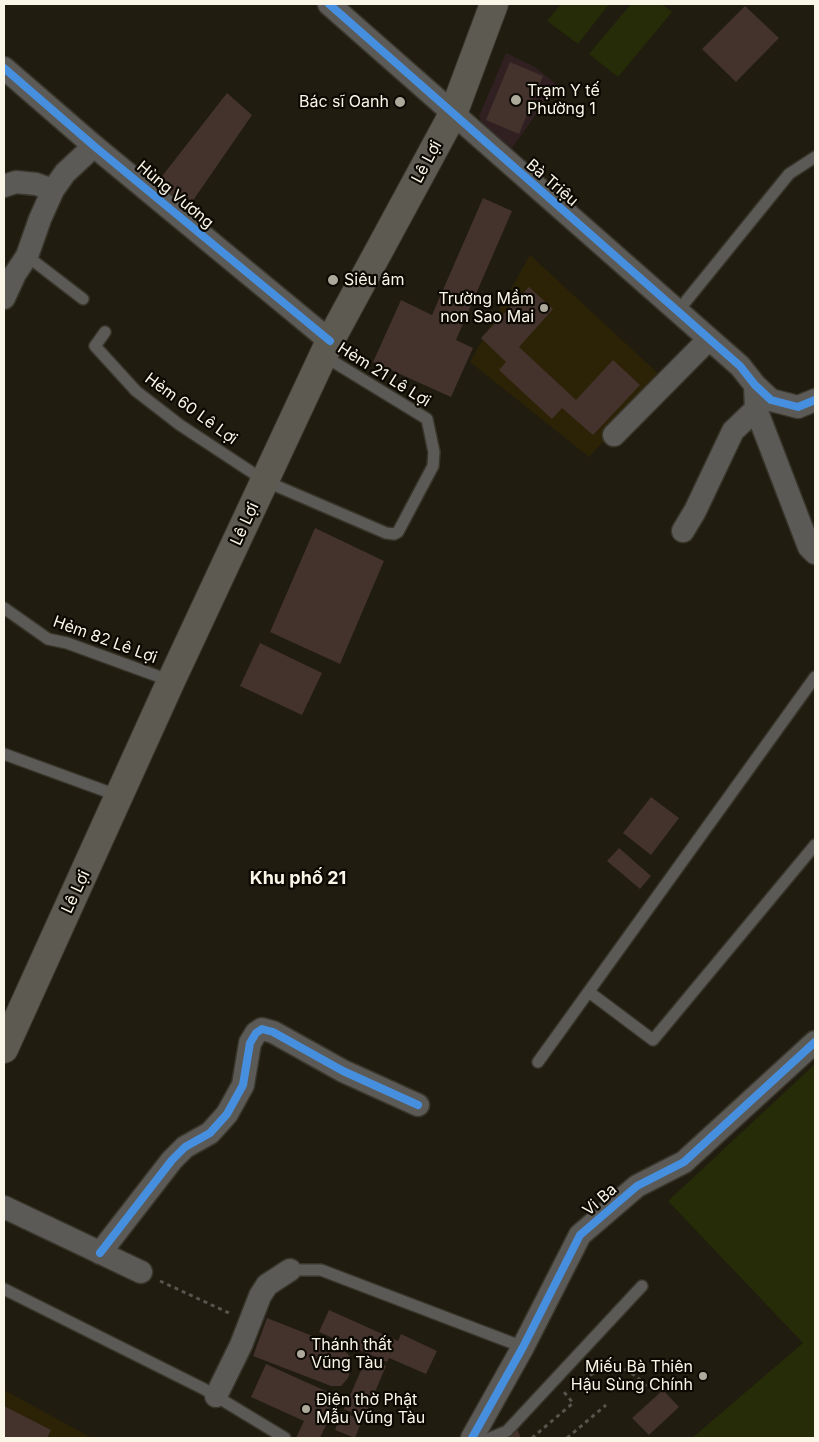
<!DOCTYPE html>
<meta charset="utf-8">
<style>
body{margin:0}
#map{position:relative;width:819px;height:1442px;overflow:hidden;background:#201c0f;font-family:Inter,sans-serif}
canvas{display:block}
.frame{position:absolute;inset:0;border:5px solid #f9f5e7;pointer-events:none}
</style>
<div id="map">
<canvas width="819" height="1442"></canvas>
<div class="frame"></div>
</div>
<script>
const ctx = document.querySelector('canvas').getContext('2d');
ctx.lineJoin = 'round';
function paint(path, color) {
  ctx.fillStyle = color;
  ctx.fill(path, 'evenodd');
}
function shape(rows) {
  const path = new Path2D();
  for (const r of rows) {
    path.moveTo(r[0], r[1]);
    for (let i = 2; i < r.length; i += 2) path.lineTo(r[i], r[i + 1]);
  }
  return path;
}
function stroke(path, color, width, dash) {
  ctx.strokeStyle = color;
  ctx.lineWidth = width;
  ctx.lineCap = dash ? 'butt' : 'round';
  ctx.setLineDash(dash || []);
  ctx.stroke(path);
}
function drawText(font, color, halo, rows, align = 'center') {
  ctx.font = font + ' Inter,sans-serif';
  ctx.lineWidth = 4.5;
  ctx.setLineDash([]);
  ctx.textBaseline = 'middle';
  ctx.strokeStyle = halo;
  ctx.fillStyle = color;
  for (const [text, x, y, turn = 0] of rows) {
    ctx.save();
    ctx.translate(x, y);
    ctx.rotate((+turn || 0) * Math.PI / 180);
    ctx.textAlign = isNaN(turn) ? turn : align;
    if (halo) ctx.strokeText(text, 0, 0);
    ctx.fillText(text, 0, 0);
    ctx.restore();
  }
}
const built = shape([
 [530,255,662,377,589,457,470,362],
 [4,1390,90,1437,89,1438,4,1438]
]);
const medical = shape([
 [506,53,535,67,557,85,512,148,483,126,479,116]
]);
const green = shape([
 [561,4,609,4,578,44,547,21],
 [631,4,662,4,672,12,618,77,589,54],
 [815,1064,815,1438,692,1438,803,1343,668,1201]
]);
const building = shape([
 [745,6,779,38,736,82,702,49],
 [510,62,543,76,519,134,486,120],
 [227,93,252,115,183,215,152,189],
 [483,198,512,211,456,340,473,348,451,397,373,362,401,300,432,315],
 [529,287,553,309,519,347,576,400,613,360,640,385,593,435,562,408,552,419,499,370,506,362,481,338],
 [315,528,384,561,340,664,270,632],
 [260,643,322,673,302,715,240,686],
 [651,797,679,818,651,855,623,833],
 [619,848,651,876,640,889,607,861],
 [329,1310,398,1341,401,1334,437,1351,426,1374,389,1358,387,1362,319,1332],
 [267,1318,343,1348,352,1359,352,1366,348,1378,341,1386,331,1386,253,1356],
 [367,1357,386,1366,364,1418,344,1409],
 [266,1364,339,1397,320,1438,296,1438,304,1421,251,1397],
 [663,1390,679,1407,649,1435,632,1418],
 [4,1406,51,1430,47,1438,4,1438],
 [342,1412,362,1420,355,1438,335,1430],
 [514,1422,521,1438,501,1438,497,1428]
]);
const path = shape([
 [160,1281,229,1313],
 [576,1383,614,1362,637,1377,649,1389,657,1389],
 [532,1438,573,1403,564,1392],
 [567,1438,606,1405]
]);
const lane = shape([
 [27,256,83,299],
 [678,311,789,174,815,157],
 [105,332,95,346,136,391,180,425,265,481,386,533,394,534,398,532,433,466,434,452,427,419,324,356],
 [4,608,48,639,67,643,171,681],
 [4,754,119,796],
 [589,992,653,1040,815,845],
 [538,1062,815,677],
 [290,1270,321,1270,523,1347],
 [4,1289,204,1389,285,1438],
 [490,1438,507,1431,642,1286]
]);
const street = shape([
 [329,4,740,366,755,385,771,400,798,407,815,400],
 [4,68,94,146,330,341],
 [4,186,16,182,36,184,53,190],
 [4,298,15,274,27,256,40,219,53,190,65,173,94,146],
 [755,385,756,409,809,547,815,553],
 [614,435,709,339],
 [683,531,695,511,733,431,756,409],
 [4,1207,141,1272],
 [100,1253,172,1160,185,1147,210,1133,227,1114,243,1085,250,1043,256,1033,262,1029,273,1032,343,1071,418,1105],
 [216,1396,241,1345,260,1296,267,1285,290,1270],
 [472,1438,523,1347,580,1235,637,1186,684,1162,815,1042]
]);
const primary = shape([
 [4,1049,171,681,330,341,453,114,494,4]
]);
const cycleway = shape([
 [329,4,740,366,755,385,771,400,798,407,815,400],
 [4,68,94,146,330,341],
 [100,1253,172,1160,185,1147,210,1133,227,1114,243,1085,250,1043,256,1033,262,1029,273,1032,343,1071,418,1105],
 [472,1438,523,1347,580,1235,637,1186,684,1162,815,1042]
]);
const markers = [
 [516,100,6,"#ada99b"],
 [400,102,6,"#ada99b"],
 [333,280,6,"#ada99b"],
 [544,308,5,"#ada99b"],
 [301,1354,5,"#ada99b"],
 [703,1376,5,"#ada99b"],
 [306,1409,5,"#ada99b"]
];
const poiNames = [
 ["Trạm Y tế",527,91],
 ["Phường 1",527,109],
 ["Bác sĩ Oanh",389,102,"right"],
 ["Siêu âm",344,280],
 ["Trường Mầm",534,299,"right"],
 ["non Sao Mai",534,317,"right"],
 ["Thánh thất",311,1345],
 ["Vũng Tàu",311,1363],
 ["Miếu Bà Thiên",693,1367,"right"],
 ["Hậu Sùng Chính",693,1385,"right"],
 ["Điện thờ Phật",316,1400],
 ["Mẫu Vũng Tàu",316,1418]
];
const streetNames = [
 ["Lê Lợi",427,162,-62],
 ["Bà Triệu",552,183,41],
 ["Hùng Vương",175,195,40],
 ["Hẻm 21 Lê Lợi",384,375,32],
 ["Hẻm 60 Lê Lợi",191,409,36],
 ["Lê Lợi",245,524,-65],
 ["Hẻm 82 Lê Lợi",105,640,20],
 ["Lê Lợi",76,892,-65],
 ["Vi Ba",600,1200,-41]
];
const neighbourhoodNames = [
 ["Khu phố 21",298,879]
];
paint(built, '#2c2307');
paint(medical, '#312022');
paint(green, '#262c08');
paint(building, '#44322d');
stroke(lane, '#38352b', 14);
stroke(street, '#38352b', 25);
stroke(primary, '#38352b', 30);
stroke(path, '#57544d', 3, [4, 4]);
stroke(lane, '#5c5a56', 11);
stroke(street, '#5c5a56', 22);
stroke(primary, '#5d5a52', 28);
stroke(cycleway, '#468fdf', 8);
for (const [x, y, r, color] of markers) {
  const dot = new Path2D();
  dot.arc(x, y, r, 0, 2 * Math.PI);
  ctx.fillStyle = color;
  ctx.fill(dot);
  stroke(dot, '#0c0903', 2);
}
drawText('16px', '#f9f5e7', '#0c0903', poiNames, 'left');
drawText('16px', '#f9f5e7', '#0c0903', streetNames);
drawText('bold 18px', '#f9f5e7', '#0c0903', neighbourhoodNames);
</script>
